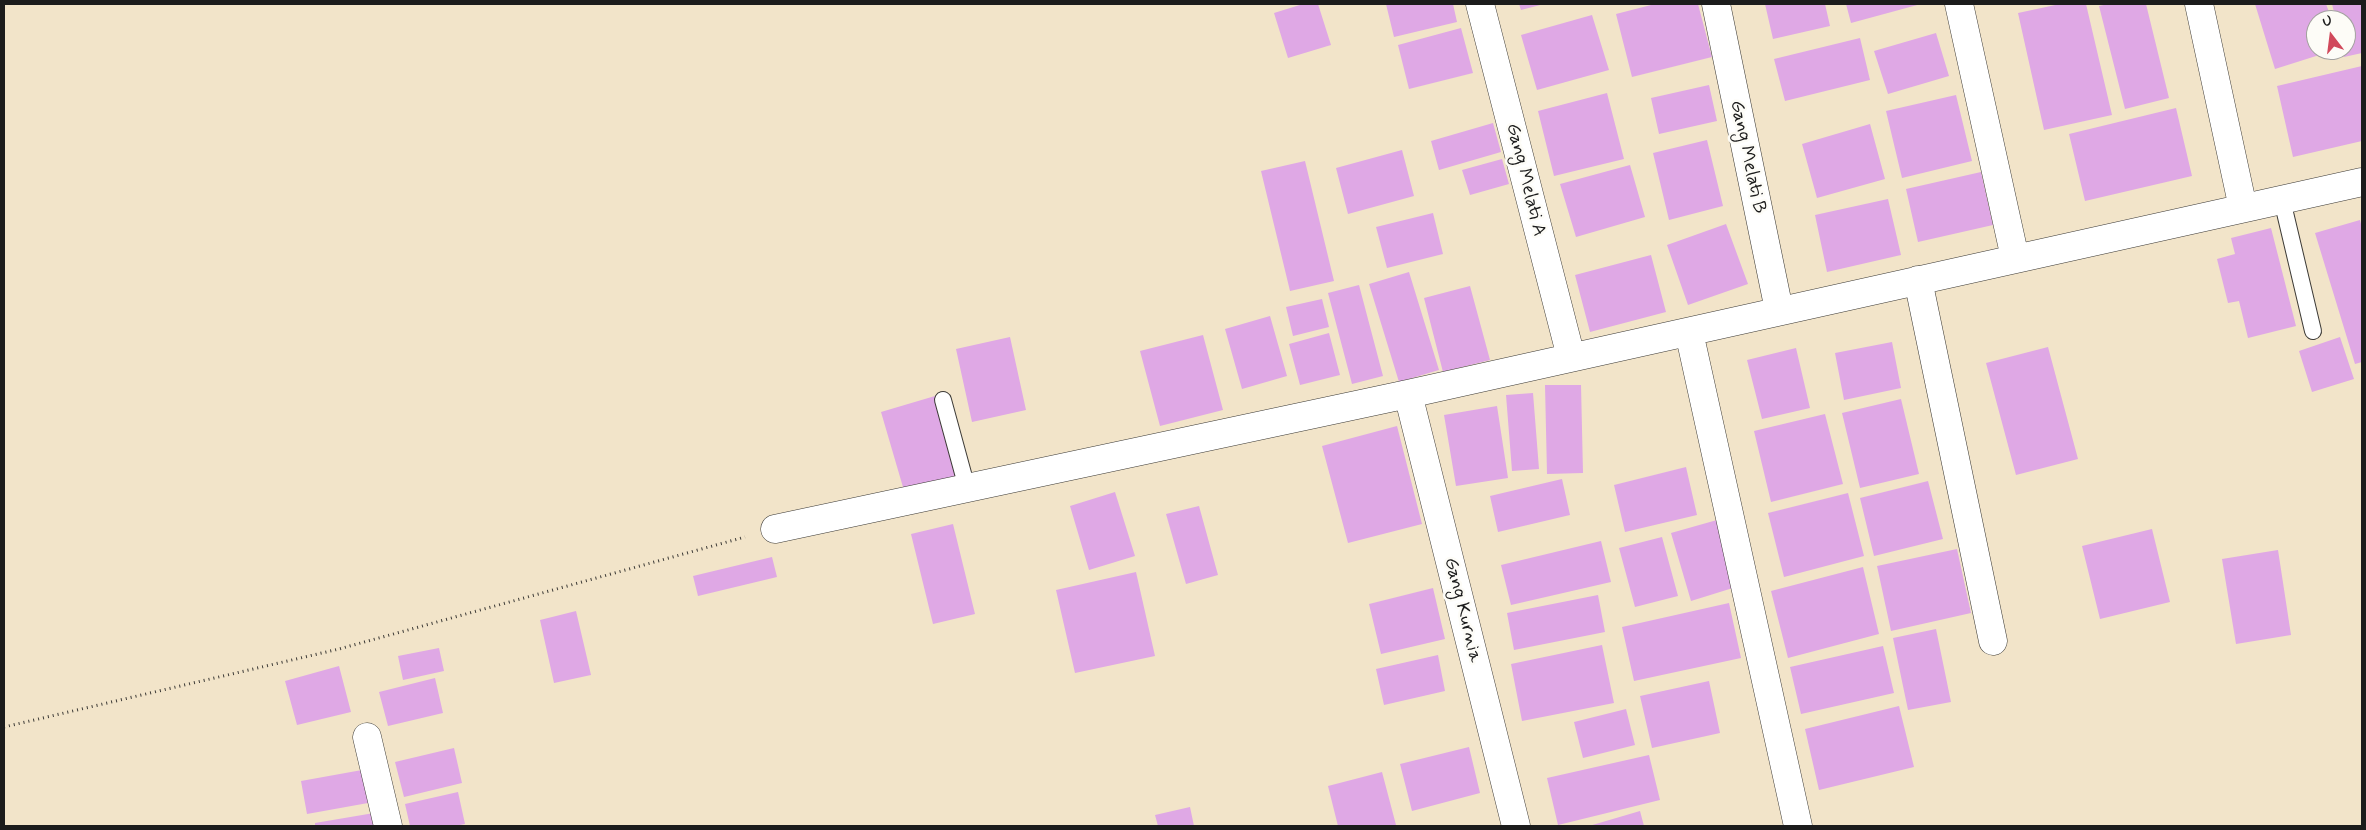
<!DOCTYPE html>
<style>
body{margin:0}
#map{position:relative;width:2366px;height:830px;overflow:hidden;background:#f2e4c9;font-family:Mynerve,sans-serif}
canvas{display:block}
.frame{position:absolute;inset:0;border:5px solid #1c1c1c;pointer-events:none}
.north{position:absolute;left:2306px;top:10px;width:50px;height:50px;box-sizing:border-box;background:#fdfcf7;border:1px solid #a3a29f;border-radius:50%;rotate:345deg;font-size:14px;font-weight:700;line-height:20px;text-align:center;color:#1c1c1c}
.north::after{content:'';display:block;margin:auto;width:18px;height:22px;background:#d1495b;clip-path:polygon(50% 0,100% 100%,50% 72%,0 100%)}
</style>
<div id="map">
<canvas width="2366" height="830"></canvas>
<div class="frame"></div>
<div class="north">U</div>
</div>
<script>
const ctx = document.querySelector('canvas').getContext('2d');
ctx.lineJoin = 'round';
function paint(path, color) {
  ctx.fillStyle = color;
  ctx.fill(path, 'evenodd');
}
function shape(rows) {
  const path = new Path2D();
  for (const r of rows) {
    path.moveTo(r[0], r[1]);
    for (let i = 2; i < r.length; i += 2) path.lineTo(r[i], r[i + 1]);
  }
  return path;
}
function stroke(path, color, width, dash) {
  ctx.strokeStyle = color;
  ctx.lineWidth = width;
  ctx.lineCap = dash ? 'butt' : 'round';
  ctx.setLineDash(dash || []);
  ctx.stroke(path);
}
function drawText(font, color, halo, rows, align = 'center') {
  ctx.font = font + ' Mynerve,sans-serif';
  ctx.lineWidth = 5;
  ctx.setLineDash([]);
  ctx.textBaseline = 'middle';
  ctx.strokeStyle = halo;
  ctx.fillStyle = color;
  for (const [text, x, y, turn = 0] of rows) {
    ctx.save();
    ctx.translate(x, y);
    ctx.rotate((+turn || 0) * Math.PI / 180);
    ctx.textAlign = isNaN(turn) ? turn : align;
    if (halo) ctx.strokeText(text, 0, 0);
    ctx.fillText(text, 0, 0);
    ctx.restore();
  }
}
const building = shape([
 [1303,4,1318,4,1331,45,1288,58,1274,13],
 [1386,4,1453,4,1457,22,1394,37],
 [1519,4,1544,4,1521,10],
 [1655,4,1698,4,1712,57,1632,77,1616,14],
 [1765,4,1825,4,1830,26,1773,39],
 [1846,4,1921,4,1851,23],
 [2060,4,2086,4,2112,115,2044,130,2018,13],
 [2108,4,2146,4,2169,98,2125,109,2099,6],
 [2255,4,2326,4,2332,20,2316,20,2316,50,2335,50,2275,69],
 [2332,4,2362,4,2362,53,2344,57,2343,50,2346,50,2346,20,2336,20],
 [1592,15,1609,70,1537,90,1521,35],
 [1461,28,1473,73,1409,89,1398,45],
 [1936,33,1949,76,1888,94,1874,51],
 [1860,38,1870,80,1785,101,1774,59],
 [2362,66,2362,141,2293,157,2277,86],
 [1709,85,1717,121,1659,134,1651,98],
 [1607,93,1624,159,1554,176,1538,111],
 [1956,95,1972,161,1902,178,1886,111],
 [2176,108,2192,176,2085,201,2069,134],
 [1493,123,1501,152,1439,170,1431,141],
 [1870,124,1885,179,1817,198,1802,144],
 [1707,140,1723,206,1669,220,1653,153],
 [1402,150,1414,196,1348,214,1336,168],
 [1502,159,1509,184,1470,195,1462,170],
 [1305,161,1334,281,1290,291,1261,171],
 [1630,165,1645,217,1576,237,1560,184],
 [1981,172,1993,225,1918,242,1906,189],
 [1888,199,1901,255,1827,272,1815,215],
 [1433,213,1443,254,1387,268,1376,227],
 [2360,220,2362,228,2362,362,2355,364,2315,233],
 [1726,224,1748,284,1688,305,1667,245],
 [2271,228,2296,326,2248,338,2239,301,2228,303,2217,259,2235,254,2231,238],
 [1651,255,1666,312,1590,332,1575,275],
 [1409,272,1439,370,1399,382,1369,284],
 [1359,285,1383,376,1352,384,1328,293],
 [1470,286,1490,360,1443,372,1424,298],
 [1322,299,1329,327,1293,336,1286,307],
 [1270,316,1287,376,1242,389,1225,329],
 [1329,333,1340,375,1300,385,1289,344],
 [1203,335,1223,410,1160,426,1140,351],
 [1010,337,1026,410,972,422,956,349],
 [2340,337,2354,379,2312,392,2299,351],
 [1892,342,1901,388,1844,400,1835,353],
 [2048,347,2078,459,2016,475,1986,363],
 [1796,348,1810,408,1762,419,1747,360],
 [1545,385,1581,385,1583,473,1547,474],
 [1533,393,1539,469,1512,471,1506,395],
 [935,396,960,478,905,494,881,412],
 [1901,399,1919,474,1860,488,1842,413],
 [1497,406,1508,478,1456,486,1444,415],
 [1825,414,1843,484,1771,502,1754,431],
 [1397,426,1422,524,1348,543,1322,446],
 [1686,467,1697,515,1625,532,1614,485],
 [1562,479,1570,515,1498,532,1490,496],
 [1928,481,1943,539,1874,556,1860,498],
 [1115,492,1135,556,1089,570,1070,506],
 [1848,493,1864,556,1784,577,1768,513],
 [1199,506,1218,575,1186,584,1166,514],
 [1717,520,1736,587,1691,601,1671,533],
 [953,524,975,614,933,624,911,534],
 [2152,529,2170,602,2100,619,2082,546],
 [1662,537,1678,596,1635,607,1619,548],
 [1601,541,1611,582,1511,605,1501,565],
 [1957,549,1971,613,1891,631,1877,566],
 [2278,550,2291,635,2236,644,2222,559],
 [772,557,777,577,698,596,693,576],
 [1863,567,1879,634,1788,658,1771,591],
 [1136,572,1155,656,1075,673,1056,590],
 [1433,588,1445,639,1381,654,1369,604],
 [1598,595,1605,632,1514,650,1507,613],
 [1729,603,1741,658,1634,681,1622,627],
 [576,611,591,675,554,683,540,620],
 [1936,629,1951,702,1908,710,1893,638],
 [1602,645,1614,703,1522,721,1511,664],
 [1883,646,1894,693,1801,714,1790,667],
 [439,648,444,671,403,680,398,656],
 [1438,655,1445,691,1384,705,1376,669],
 [339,666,351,712,297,725,285,681],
 [435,678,443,713,388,726,379,692],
 [1709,681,1720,733,1652,748,1640,696],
 [1899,706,1914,767,1819,790,1805,729],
 [1626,709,1635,745,1583,758,1574,722],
 [1469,747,1480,793,1412,811,1400,764],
 [454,748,462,783,404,797,395,762],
 [1649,755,1660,800,1558,825,1547,778],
 [362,770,368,803,307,814,301,781],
 [1382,772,1396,825,1338,826,1328,786],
 [458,792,465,824,455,826,410,826,405,804],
 [1190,807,1194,826,1158,826,1155,815],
 [1640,811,1644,826,1589,826],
 [374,813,377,826,315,826,315,823]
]);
const path = shape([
 [4,727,339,649,745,537]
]);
const lane = shape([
 [2282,200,2313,331],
 [943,400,967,488]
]);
const street = shape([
 [1480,4,1571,357],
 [1716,4,1779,310],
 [1959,4,2015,258],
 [2199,4,2243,208],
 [1918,280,1993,641],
 [1689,332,1798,826],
 [1408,394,1516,826],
 [775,529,1408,394,2362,182],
 [367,737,388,826]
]);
const streetNames = [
 ["Gang Melati B",1747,157,78],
 ["Gang Melati A",1525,180,76],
 ["Gang Kurnia",1462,610,76]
];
paint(building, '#dfa8e5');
stroke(lane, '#3c3a36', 18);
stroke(street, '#3c3a36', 29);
stroke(path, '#3c3a36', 3, [1, 4]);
stroke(lane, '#fff', 16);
stroke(street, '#fff', 28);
drawText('19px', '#1c1c1c', '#fdfcf7', streetNames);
</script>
